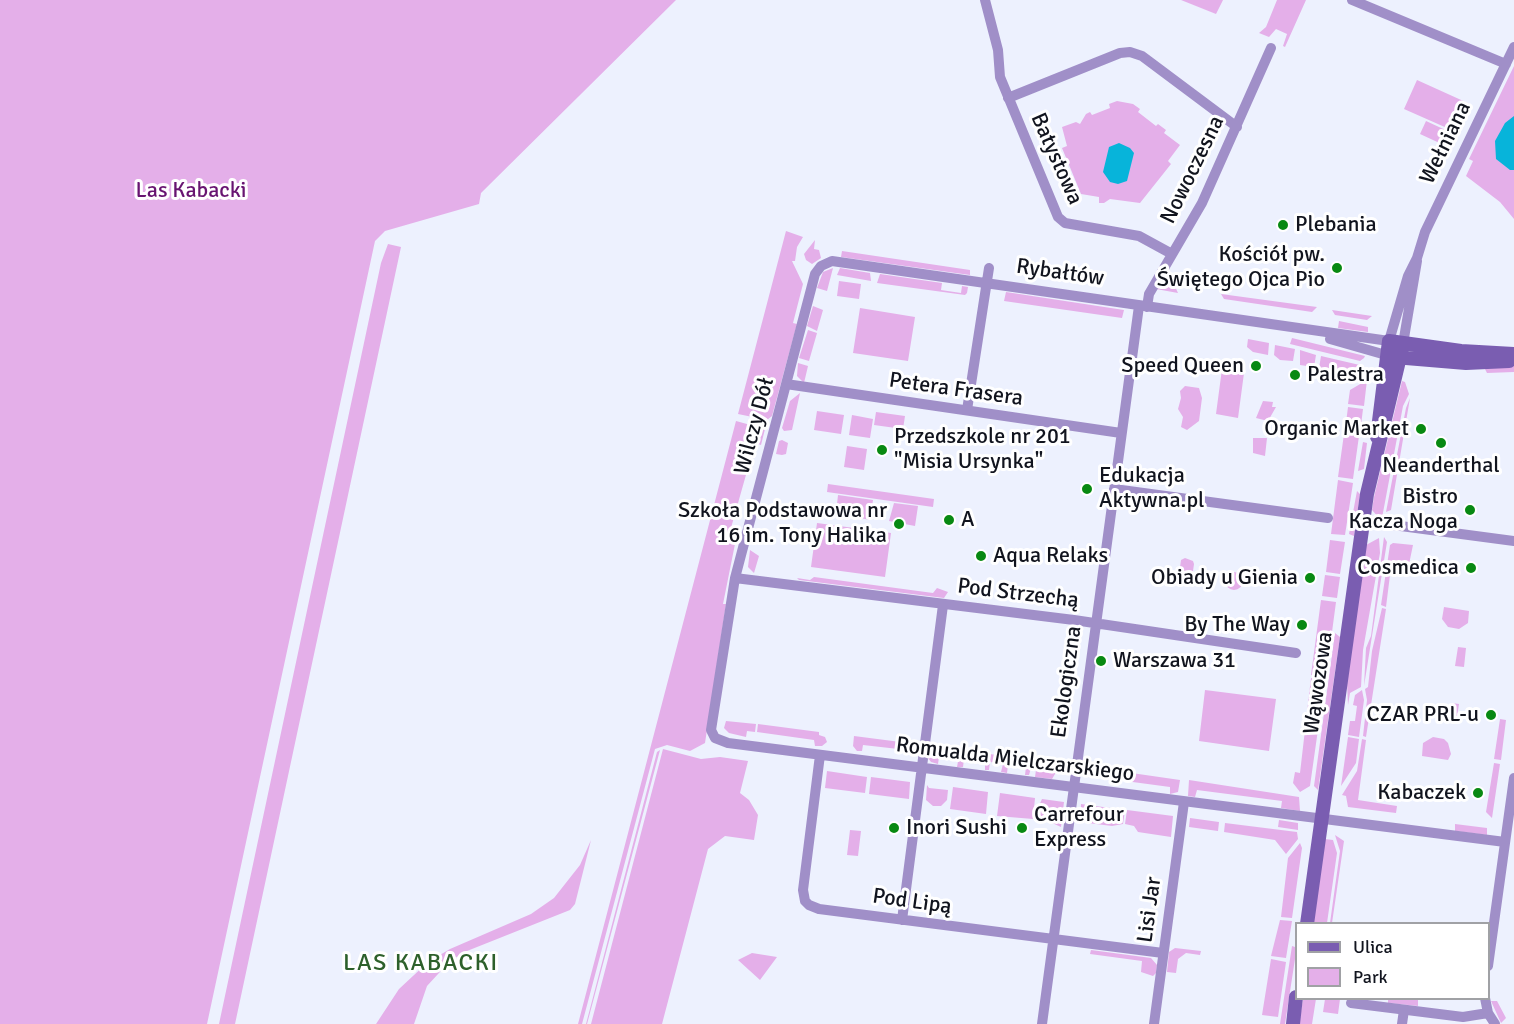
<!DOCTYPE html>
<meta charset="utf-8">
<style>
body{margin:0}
#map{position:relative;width:1514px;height:1024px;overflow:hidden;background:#edf1fe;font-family:Signika,sans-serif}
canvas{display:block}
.legend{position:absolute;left:1295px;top:922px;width:195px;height:78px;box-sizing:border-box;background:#fff;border:2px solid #a0a1a5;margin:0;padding:8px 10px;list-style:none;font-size:18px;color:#11141e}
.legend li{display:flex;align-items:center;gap:12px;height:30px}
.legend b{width:30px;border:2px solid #a0a1a5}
</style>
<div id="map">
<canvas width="1514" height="1024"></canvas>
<ul class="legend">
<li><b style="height:8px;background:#7a5db1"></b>Ulica</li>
<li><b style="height:16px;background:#e4afe9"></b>Park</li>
</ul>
</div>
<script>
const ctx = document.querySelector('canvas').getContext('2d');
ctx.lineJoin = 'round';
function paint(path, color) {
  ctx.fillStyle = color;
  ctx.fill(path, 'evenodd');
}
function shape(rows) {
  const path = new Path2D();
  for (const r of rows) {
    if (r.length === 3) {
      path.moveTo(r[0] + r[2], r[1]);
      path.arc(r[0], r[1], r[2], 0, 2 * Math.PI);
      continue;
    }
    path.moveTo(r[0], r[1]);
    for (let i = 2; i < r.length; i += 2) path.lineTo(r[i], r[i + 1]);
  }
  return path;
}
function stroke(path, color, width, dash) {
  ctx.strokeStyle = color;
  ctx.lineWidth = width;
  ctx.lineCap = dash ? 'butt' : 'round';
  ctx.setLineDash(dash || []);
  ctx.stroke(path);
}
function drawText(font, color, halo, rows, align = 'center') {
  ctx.font = font + ' Signika,sans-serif';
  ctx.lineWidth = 6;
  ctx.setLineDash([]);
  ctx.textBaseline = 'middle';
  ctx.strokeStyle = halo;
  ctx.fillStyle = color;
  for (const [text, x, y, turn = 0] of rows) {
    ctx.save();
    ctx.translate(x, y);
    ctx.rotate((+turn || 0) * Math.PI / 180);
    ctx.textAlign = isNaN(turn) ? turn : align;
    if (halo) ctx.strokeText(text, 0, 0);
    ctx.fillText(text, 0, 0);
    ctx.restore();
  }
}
const green = shape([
 [0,0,676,0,481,193,479,204,385,231,375,241,207,1024,0,1024],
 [1181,0,1223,0,1216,14],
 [1277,0,1306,0,1285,47,1283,46,1287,34,1276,29,1269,37,1259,33,1266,27],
 [1514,66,1514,219,1500,202,1466,176,1473,161,1469,159],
 [1417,80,1470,104,1456,132,1404,109],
 [1117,101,1133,104,1140,109,1138,112,1156,126,1158,124,1166,130,1164,133,1180,145,1168,161,1171,164,1140,203,1110,199,1104,203,1099,203,1099,197,1081,194,1062,148,1067,146,1062,127,1076,122,1080,124,1086,114,1090,112,1092,115,1110,108,1109,104],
 [1426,121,1452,133,1446,146,1420,134],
 [786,231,803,237,797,247,795,261,792,261,803,284,793,323,797,324,772,416,767,420,738,414],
 [815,240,814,249,819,250,821,258,812,264,806,260,804,254],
 [388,244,401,247,235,1024,219,1024,381,263],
 [842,251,970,270,970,275,841,257],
 [833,268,827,291,817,288,823,272],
 [840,268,870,273,871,281,837,275],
 [880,274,942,283,941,290,961,293,962,286,968,287,967,293,965,295,877,283],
 [1164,277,1173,282,1178,293,1156,289],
 [839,281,861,284,859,299,837,296],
 [1006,292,1124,310,1122,318,1004,301],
 [1221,294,1280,302,1317,307,1312,312,1224,299],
 [813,306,823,310,817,331,807,326],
 [860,308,915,317,908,361,853,353],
 [1332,310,1372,316,1367,320,1335,315],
 [1339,321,1368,327,1368,332,1338,328],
 [808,330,817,333,809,361,799,358],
 [1292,338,1365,356,1364,358,1360,361,1290,344],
 [1248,339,1269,343,1268,355,1253,352,1247,347],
 [1275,345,1295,349,1293,361,1280,360,1274,355],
 [1300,350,1316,355,1314,367,1300,365],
 [1321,356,1364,366,1364,367,1340,374,1323,372,1319,368],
 [798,363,808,366,804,383,797,376],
 [1514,365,1514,372,1487,373,1485,369],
 [1222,369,1244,373,1238,418,1216,414],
 [1367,380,1364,406,1348,404,1350,390],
 [1402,381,1405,382,1409,394,1403,406,1382,518,1379,518,1372,510,1374,497],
 [1185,386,1199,388,1202,398,1199,421,1187,430,1181,427,1183,417,1178,409,1181,398,1180,391],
 [800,393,792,430,784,431,782,428,790,401],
 [1410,398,1391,510,1386,512,1406,408],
 [1263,401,1273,402,1272,407,1276,407,1268,421,1256,418],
 [1348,407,1363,409,1360,433,1345,431],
 [817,411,844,415,841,434,814,430],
 [876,412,905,416,903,429,874,425],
 [852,415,873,419,870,438,849,435],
 [736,421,765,429,761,445,755,443,727,542,735,544,723,604,726,604,705,743,690,751,667,745,655,749,582,1024,578,1024],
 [1344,434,1359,436,1353,479,1338,477],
 [1253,438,1267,438,1265,456,1253,453],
 [782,440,788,443,786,454,782,455,776,454,779,441],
 [1363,442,1367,443,1364,469,1358,471],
 [847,446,867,449,864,470,844,467],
 [1338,480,1353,483,1345,535,1331,534],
 [828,484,934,499,933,507,827,492],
 [1357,491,1360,494,1354,536,1349,534],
 [838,495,873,500,870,520,836,513],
 [894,503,918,506,915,526,889,521],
 [817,523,891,533,885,577,811,567],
 [1384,537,1387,542,1364,686,1366,648,1371,636],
 [1379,538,1380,553,1363,650,1361,687,1350,693,1348,705,1347,683,1366,545],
 [1330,540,1345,542,1340,574,1326,572],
 [1393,543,1413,545,1408,569,1391,567,1386,607,1381,605,1390,545],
 [750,550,759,556,754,573,748,567],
 [1185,558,1193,561,1194,564,1192,578,1189,579,1179,575,1181,560],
 [1234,581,9],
 [1325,575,1340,577,1337,598,1322,596],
 [814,577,933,593,937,588,948,592,944,598,799,580,797,578,810,580],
 [1321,600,1336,602,1326,677,1311,675],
 [1444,607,1469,611,1468,623,1459,629,1448,627,1442,619],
 [1382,608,1386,609,1366,737,1363,736,1367,700,1365,689,1368,687,1372,651],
 [1335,633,1340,637,1318,790,1314,786],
 [1458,647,1466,648,1464,667,1455,666],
 [1311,678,1325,680,1310,786,1300,792,1293,783,1295,772,1300,773],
 [1205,690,1276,699,1269,751,1199,741],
 [1362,690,1364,700,1359,737,1348,735,1350,721,1355,721,1357,706,1353,705,1355,695],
 [1451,703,1459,704,1456,723,1448,722],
 [1500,719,1506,720,1501,760,1494,759],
 [726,721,756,724,755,732,747,731,746,737,729,733,724,728],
 [758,724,819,732,819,735,825,737,827,742,822,746,815,746,814,740,757,732],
 [854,736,916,744,916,751,863,745,862,751,857,751,853,746],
 [1348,737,1359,739,1356,763,1341,786],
 [1433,737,1444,739,1448,743,1451,754,1448,760,1422,756,1423,743],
 [1362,739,1366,740,1358,800,1397,806,1396,813,1348,807,1346,796,1342,795,1357,771],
 [932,747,947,748,945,757,939,757,938,764,931,762,928,758,928,750,932,750],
 [663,749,701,759,720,757,748,761,740,793,749,800,758,815,754,840,725,836,708,849,662,1024,591,1024],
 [660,750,587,1024,586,1024,657,752],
 [960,750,997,755,996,763,990,762,989,770,985,770,985,762,964,759,963,767,957,767],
 [998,755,1018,758,1017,766,1008,765,1007,773,1001,772,1003,764,997,763],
 [1019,758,1041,761,1040,769,1031,768,1029,775,1025,775,1026,767,1018,766],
 [1042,761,1061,764,1052,779,1035,777,1036,770,1041,770],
 [1494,763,1500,764,1492,818,1486,812],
 [1090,767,1180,780,1178,792,1170,794,1170,787,1088,776],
 [827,771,867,777,865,793,825,788],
 [871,777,910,782,909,799,869,794],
 [1189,780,1299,797,1300,811,1281,808,1282,801,1197,790,1195,797,1188,796],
 [927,785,929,788,948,790,947,800,941,806,933,806,926,800],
 [953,787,988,792,986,814,950,809],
 [1000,793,1035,798,1033,819,997,816],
 [1042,799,1064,802,1061,827,1039,817,1037,810],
 [1081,804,1125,810,1123,824,1112,826,1080,822],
 [1127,810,1173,816,1171,837,1138,832,1134,826,1125,824],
 [1190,818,1219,822,1218,831,1189,827],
 [1279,820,1298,823,1298,830,1278,827],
 [1225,823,1297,832,1298,839,1286,854,1275,840,1224,832],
 [1455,824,1487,828,1487,835,1455,831],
 [850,830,861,831,858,856,847,855],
 [1335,835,1344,841,1332,923,1330,923,1340,851],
 [1325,839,1333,840,1337,853,1327,923,1313,924],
 [591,840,575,904,570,910,467,951,450,961,427,986,414,1024,376,1024,399,989,428,962,450,949,531,914,554,898,580,865],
 [1300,843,1302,848,1292,918,1281,917,1288,858],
 [1280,920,1292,921,1286,958,1271,956],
 [1292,946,1295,947,1295,959,1285,1024,1280,1024],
 [1175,948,1201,951,1200,955,1186,953,1178,959,1176,973,1167,972,1169,952],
 [1091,950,1151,958,1157,965,1156,973,1153,976,1141,972,1142,961,1090,954],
 [752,953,777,957,760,980,738,960],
 [1271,959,1286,962,1278,1017,1262,1015],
 [1303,999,1316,999,1312,1024,1299,1024],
 [1325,999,1340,999,1338,1014,1323,1012],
 [1388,999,1418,999,1418,1006,1388,1003],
 [1491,1001,1497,1001,1506,1018,1501,1023]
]);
const water = shape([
 [1514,116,1514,170,1510,170,1496,159,1495,141,1505,123],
 [1119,143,1130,148,1134,153,1127,181,1118,184,1110,182,1103,172,1109,147]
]);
const street = shape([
 [985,0,998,50,1000,77,1058,217,1065,223,1139,236,1172,254],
 [1352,0,1506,64],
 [1008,98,1120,53,1130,52,1142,56,1237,127],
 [1147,307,1149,294,1202,203,1271,48],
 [1330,339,1386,355],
 [1403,344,1417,261],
 [786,384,1121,433],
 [967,410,989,268],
 [1114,489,1328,518],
 [1363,521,1514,541],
 [735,578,1074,620,1296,653],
 [820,755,803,890,805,901,809,905,819,909,1163,953],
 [1505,842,728,743,715,738,711,730,735,578,815,274,821,266,832,261,1389,341,1408,276,1417,258,1425,232,1514,47],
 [902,920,943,605],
 [1488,966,1514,778],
 [1485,998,1488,1013,1495,1024],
 [1351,1003,1463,1017,1488,1013],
 [1042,1024,1139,306],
 [1154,1024,1184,802],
 [1402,1024,1404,1010]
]);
const secondary = shape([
 [1394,357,1466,363,1509,361],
 [1377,437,1389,341,1461,351,1514,354],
 [1307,924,1367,494,1403,344],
 [1293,1024,1296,997]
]);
const markers = [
 [1283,225,6,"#088912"],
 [1337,268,6,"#088912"],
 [1256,366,6,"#088912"],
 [1295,375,6,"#088912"],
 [1421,429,6,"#088912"],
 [1441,443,6,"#088912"],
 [882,450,6,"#088912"],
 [1087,489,6,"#088912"],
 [1470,510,6,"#088912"],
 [949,520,6,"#088912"],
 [899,524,6,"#088912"],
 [981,556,6,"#088912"],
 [1471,568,6,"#088912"],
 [1310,578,6,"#088912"],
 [1302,625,6,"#088912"],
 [1101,661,6,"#088912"],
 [1491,715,6,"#088912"],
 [1478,793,6,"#088912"],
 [894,828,6,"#088912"],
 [1022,828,6,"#088912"]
];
const streetNames = [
 ["Wełniana",1446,143,-64],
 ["Batystowa",1056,159,66],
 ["Nowoczesna",1193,170,-64],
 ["Rybałtów",1060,273,8],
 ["Petera Frasera",956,390,8],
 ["Wilczy Dół",755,426,-75],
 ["Pod Strzechą",1018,594,7],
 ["Ekologiczna",1067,682,-82],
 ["Wąwozowa",1319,683,-82],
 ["Romualda Mielczarskiego",1015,760,7],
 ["Pod Lipą",912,902,8],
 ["Lisi Jar",1150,910,-82]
];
const parkNames = [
 ["Las Kabacki",191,191]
];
const poiNames = [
 ["Plebania",1295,225,"left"],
 ["Kościół pw.",1325,255],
 ["Świętego Ojca Pio",1325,280],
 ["Speed Queen",1244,366],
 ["Palestra",1307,375,"left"],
 ["Organic Market",1409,429],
 ["Przedszkole nr 201",894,437,"left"],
 ["\"Misia Ursynka\"",894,462,"left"],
 ["Neanderthal",1441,466,"center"],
 ["Edukacja",1099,476,"left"],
 ["Aktywna.pl",1099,501,"left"],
 ["Bistro",1458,497],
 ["Kacza Noga",1458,522],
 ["Szkoła Podstawowa nr",887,511],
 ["16 im. Tony Halika",887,536],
 ["A",961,520,"left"],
 ["Aqua Relaks",993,556,"left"],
 ["Cosmedica",1459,568],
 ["Obiady u Gienia",1298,578],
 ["By The Way",1290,625],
 ["Warszawa 31",1113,661,"left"],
 ["CZAR PRL-u",1479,715],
 ["Kabaczek",1466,793],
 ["Carrefour",1034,815,"left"],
 ["Express",1034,840,"left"],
 ["Inori Sushi",906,828,"left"]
];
const neighbourhoodNames = [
 ["LAS KABACKI",421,964]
];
paint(green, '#e4afe9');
paint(water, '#07b4da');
stroke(street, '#a08fc8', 10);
stroke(secondary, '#7a5db1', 14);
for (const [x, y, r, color] of markers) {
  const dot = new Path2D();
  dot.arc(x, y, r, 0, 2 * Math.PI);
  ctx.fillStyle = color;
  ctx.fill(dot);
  stroke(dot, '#fff', 2);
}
drawText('22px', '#11141e', '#fff', streetNames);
drawText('22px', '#681471', '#fff', parkNames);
drawText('22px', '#11141e', '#fff', poiNames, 'right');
ctx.letterSpacing = '1.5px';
drawText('24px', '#2d602b', '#fff', neighbourhoodNames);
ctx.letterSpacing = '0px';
</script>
